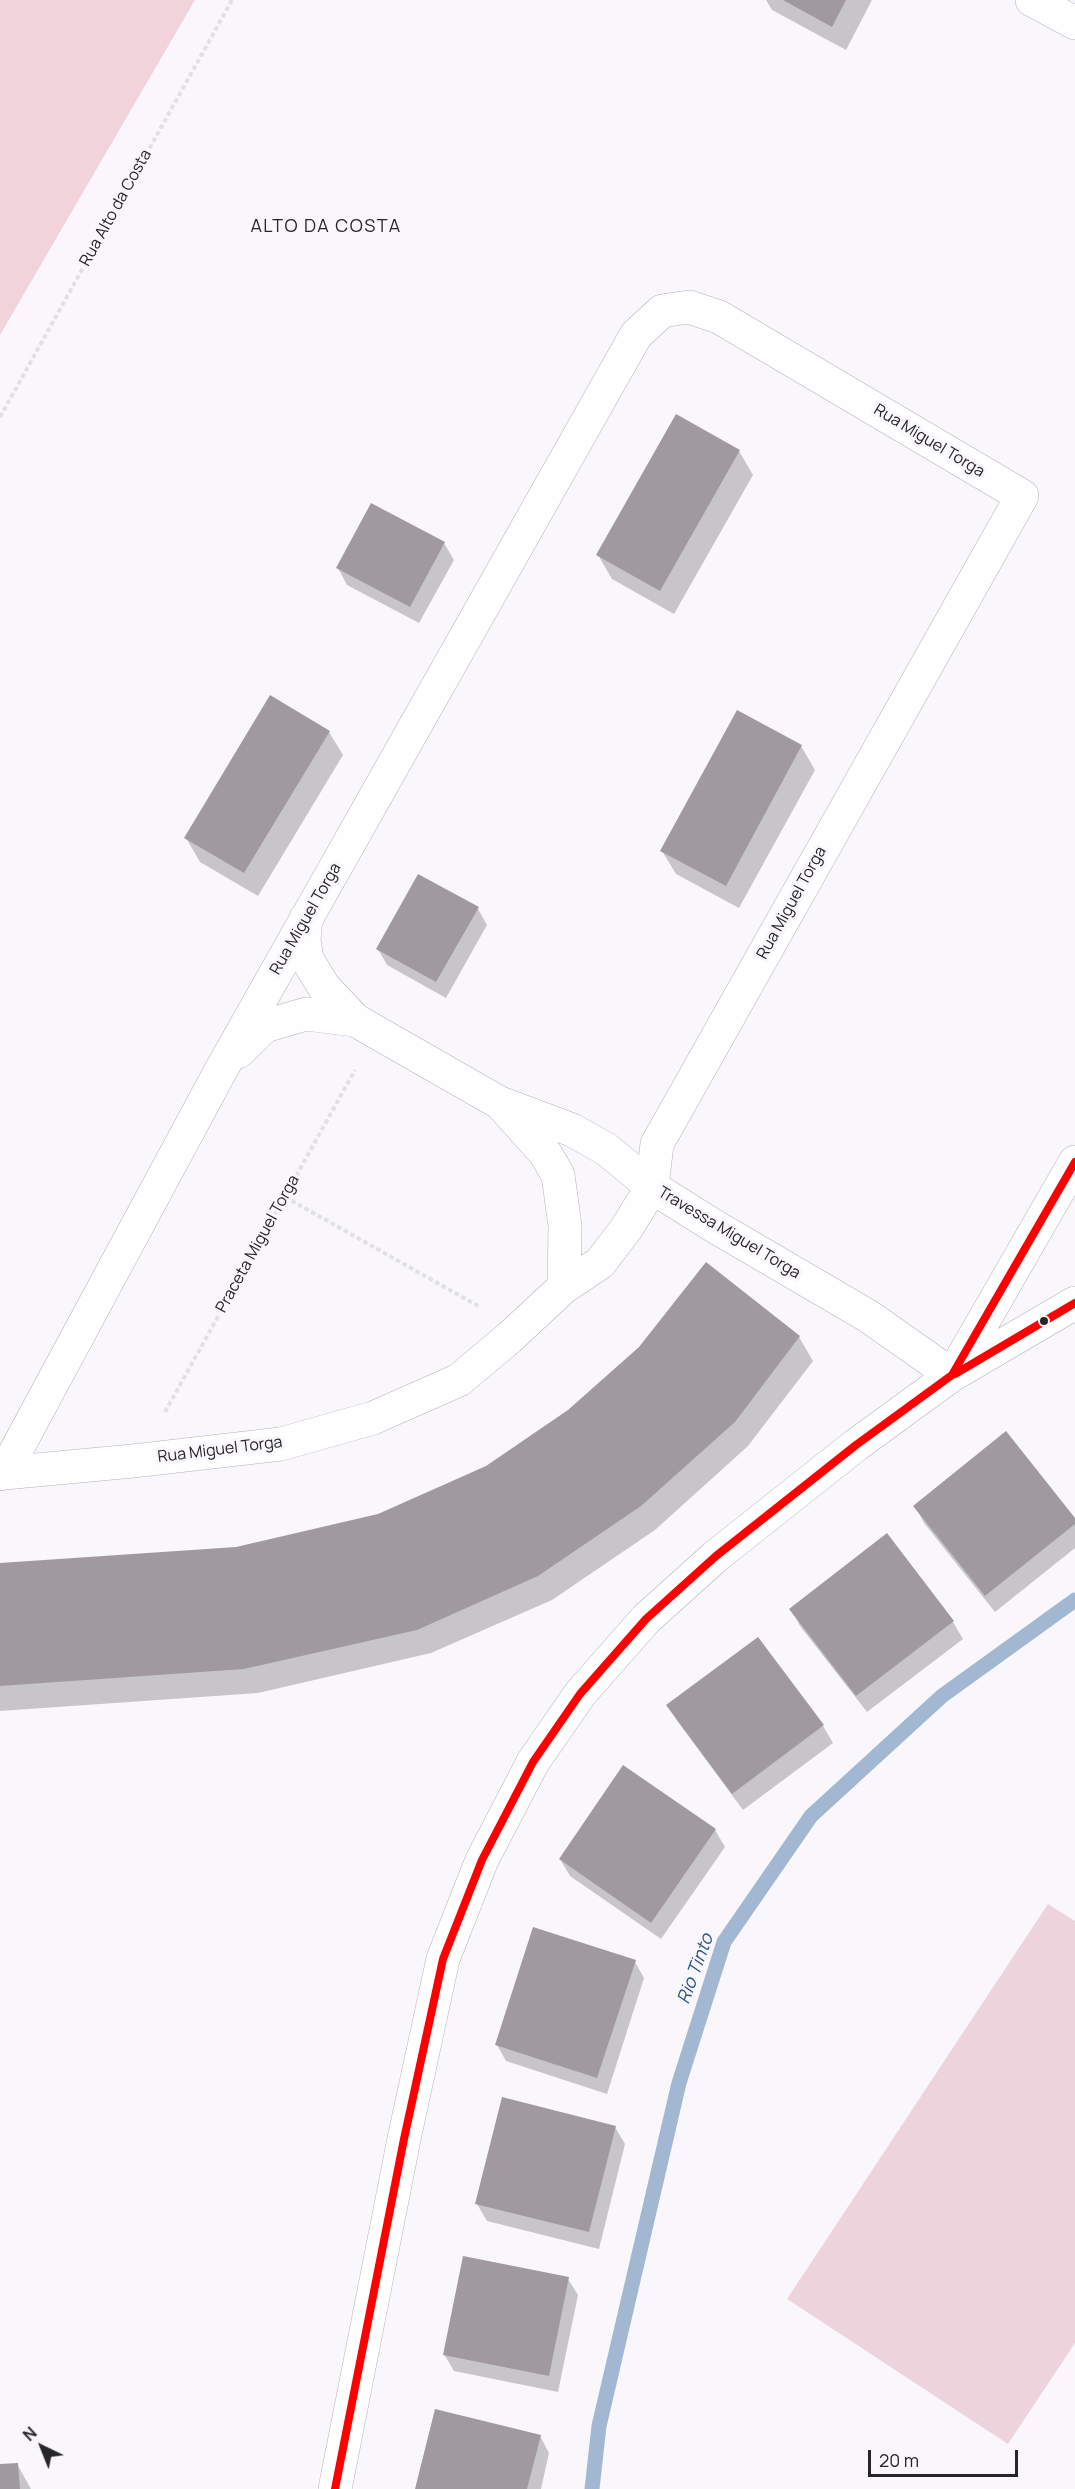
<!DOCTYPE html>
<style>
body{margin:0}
#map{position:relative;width:1075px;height:2489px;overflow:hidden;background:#f9f7fb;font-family:Manrope,sans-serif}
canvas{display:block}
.north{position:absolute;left:12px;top:2417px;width:60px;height:60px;-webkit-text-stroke:4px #f9f6fc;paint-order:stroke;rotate:317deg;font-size:16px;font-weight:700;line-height:24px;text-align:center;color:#262527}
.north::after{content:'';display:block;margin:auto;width:21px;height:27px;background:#262527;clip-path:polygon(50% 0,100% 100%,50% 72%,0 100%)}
.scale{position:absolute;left:868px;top:2450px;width:150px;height:27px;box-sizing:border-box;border:3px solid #262527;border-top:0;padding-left:8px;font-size:18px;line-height:21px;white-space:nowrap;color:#262527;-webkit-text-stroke:4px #f9f6fc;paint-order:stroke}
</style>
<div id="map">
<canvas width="1075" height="2489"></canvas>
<div class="north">N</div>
<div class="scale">20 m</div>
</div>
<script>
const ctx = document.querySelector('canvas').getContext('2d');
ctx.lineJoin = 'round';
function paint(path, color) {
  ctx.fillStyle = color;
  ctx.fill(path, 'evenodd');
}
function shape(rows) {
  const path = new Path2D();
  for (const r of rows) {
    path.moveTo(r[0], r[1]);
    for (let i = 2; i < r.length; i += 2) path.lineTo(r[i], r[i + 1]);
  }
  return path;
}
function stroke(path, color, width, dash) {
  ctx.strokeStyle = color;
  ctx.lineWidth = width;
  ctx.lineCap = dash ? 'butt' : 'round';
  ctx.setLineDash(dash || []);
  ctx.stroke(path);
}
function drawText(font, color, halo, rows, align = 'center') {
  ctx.font = font + ' Manrope,sans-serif';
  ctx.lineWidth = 6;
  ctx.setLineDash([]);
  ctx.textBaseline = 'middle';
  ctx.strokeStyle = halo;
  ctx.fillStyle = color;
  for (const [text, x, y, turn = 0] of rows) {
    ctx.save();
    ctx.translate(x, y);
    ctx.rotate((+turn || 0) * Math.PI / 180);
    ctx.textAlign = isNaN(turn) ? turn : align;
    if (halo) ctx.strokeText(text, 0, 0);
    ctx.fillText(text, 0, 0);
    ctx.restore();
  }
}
const green = shape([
 [1048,1904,1075,1921,1075,2343,1008,2444,787,2299]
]);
const forest = shape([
 [0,0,195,0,0,335]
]);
const shadow = shape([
 [766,0,872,0,846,50,772,10],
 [676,416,739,451,753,475,674,614,612,579,598,555],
 [444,543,454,560,419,623,347,585,338,568],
 [329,732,343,755,258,896,200,862,186,838],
 [801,746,815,770,739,908,676,874,662,851],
 [478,909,487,925,446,998,387,965,378,949],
 [706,1264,799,1337,813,1361,748,1446,655,1530,552,1600,431,1653,258,1693,0,1711,0,1565,237,1548,378,1515,487,1467,569,1412,640,1348],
 [915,1506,1075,1520,1075,1548,995,1612,924,1523],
 [887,1536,953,1622,963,1639,867,1712,800,1626,791,1609],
 [758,1639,823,1726,833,1743,743,1810,678,1722,668,1706],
 [623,1767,715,1830,725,1847,661,1939,570,1876,560,1859],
 [635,1962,644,1978,607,2094,506,2061,497,2045],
 [615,2127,625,2144,599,2249,487,2221,477,2204],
 [568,2279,578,2295,558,2392,454,2371,444,2354],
 [540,2436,549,2453,541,2489,417,2489],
 [17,2464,31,2489,0,2489,0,2465]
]);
const stream = shape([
 [592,2489,599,2426,679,2083,724,1942,811,1816,942,1696,1075,1600]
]);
const building = shape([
 [783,0,846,0,832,27],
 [676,414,740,450,660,591,596,555],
 [371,503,445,542,410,607,336,568],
 [270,695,330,731,244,873,184,838],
 [737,710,802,745,726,886,660,851],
 [418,874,479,907,436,982,376,949],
 [706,1262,800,1336,735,1422,641,1506,538,1576,417,1630,244,1669,0,1686,0,1563,236,1547,378,1514,486,1466,568,1410,639,1347],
 [1006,1431,1075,1518,1075,1524,985,1596,913,1506],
 [887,1533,954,1621,856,1696,789,1609],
 [758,1637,824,1725,732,1794,666,1705],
 [623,1765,716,1829,651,1923,559,1859],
 [533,1927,636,1960,597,2078,495,2045],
 [502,2097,616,2126,589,2232,475,2204],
 [463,2256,569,2277,549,2376,443,2355],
 [435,2409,541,2435,527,2489,415,2489],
 [18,2463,20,2489,0,2489,0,2464]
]);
const path = shape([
 [0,417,232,0],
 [285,1197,480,1307],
 [165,1412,355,1070]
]);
const street = shape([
 [1032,0,1075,23],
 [306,918,304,940,307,959,324,987,355,1020],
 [238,1052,265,1026,306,1014,355,1020,500,1103,545,1153,558,1175,565,1226,564,1287],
 [500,1103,572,1130,606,1149,652,1187,714,1226,868,1316,952,1375],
 [953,1374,1075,1162],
 [0,1474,4,1473,133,1461,281,1444,373,1418,459,1380,509,1338,564,1287,600,1263,626,1229,652,1187,657,1144,1022,496,719,317,689,307,662,311,636,335,221,1070,4,1473],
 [335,2489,404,2139,443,1959,482,1860,533,1762,580,1694,646,1619,716,1556,856,1445,952,1375,1075,1303]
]);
const bus1 = shape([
 [955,1374,1075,1303],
 [335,2489,404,2139,443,1959,482,1860,533,1762,580,1694,646,1619,716,1556,856,1445,952,1375,1075,1162]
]);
const markers = [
 [1044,1321,5,"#262527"]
];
const streetNames = [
 ["Rua Alto da Costa",116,208,-61],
 ["Rua Miguel Torga",929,441,31],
 ["Rua Miguel Torga",792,903,-61],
 ["Rua Miguel Torga",306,919,-60],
 ["Travessa Miguel Torga",729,1233,31],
 ["Praceta Miguel Torga",258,1244,-61],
 ["Rua Miguel Torga",220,1450,-7]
];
const neighbourhoodNames = [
 ["ALTO DA COSTA",326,227]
];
const waterNames = [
 ["Rio Tinto",696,1969,-70]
];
paint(green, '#edd3db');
paint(forest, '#f1d3dc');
paint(shadow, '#0003');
stroke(stream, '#a2b7d2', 15);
paint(building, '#a099a0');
stroke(street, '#b4b2b5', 34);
stroke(path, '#e1e1e2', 4, [4.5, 3]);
stroke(street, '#fefefe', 33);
stroke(bus1, '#f00', 8);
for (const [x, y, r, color] of markers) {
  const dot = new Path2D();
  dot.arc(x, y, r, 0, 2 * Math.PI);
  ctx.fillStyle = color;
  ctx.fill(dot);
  stroke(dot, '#f9f6fc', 2);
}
drawText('16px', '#262527', '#f9f6fc', streetNames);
ctx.letterSpacing = '1.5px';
drawText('18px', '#262527', '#f9f6fc', neighbourhoodNames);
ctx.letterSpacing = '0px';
drawText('italic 18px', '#275586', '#f9f6fc', waterNames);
</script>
